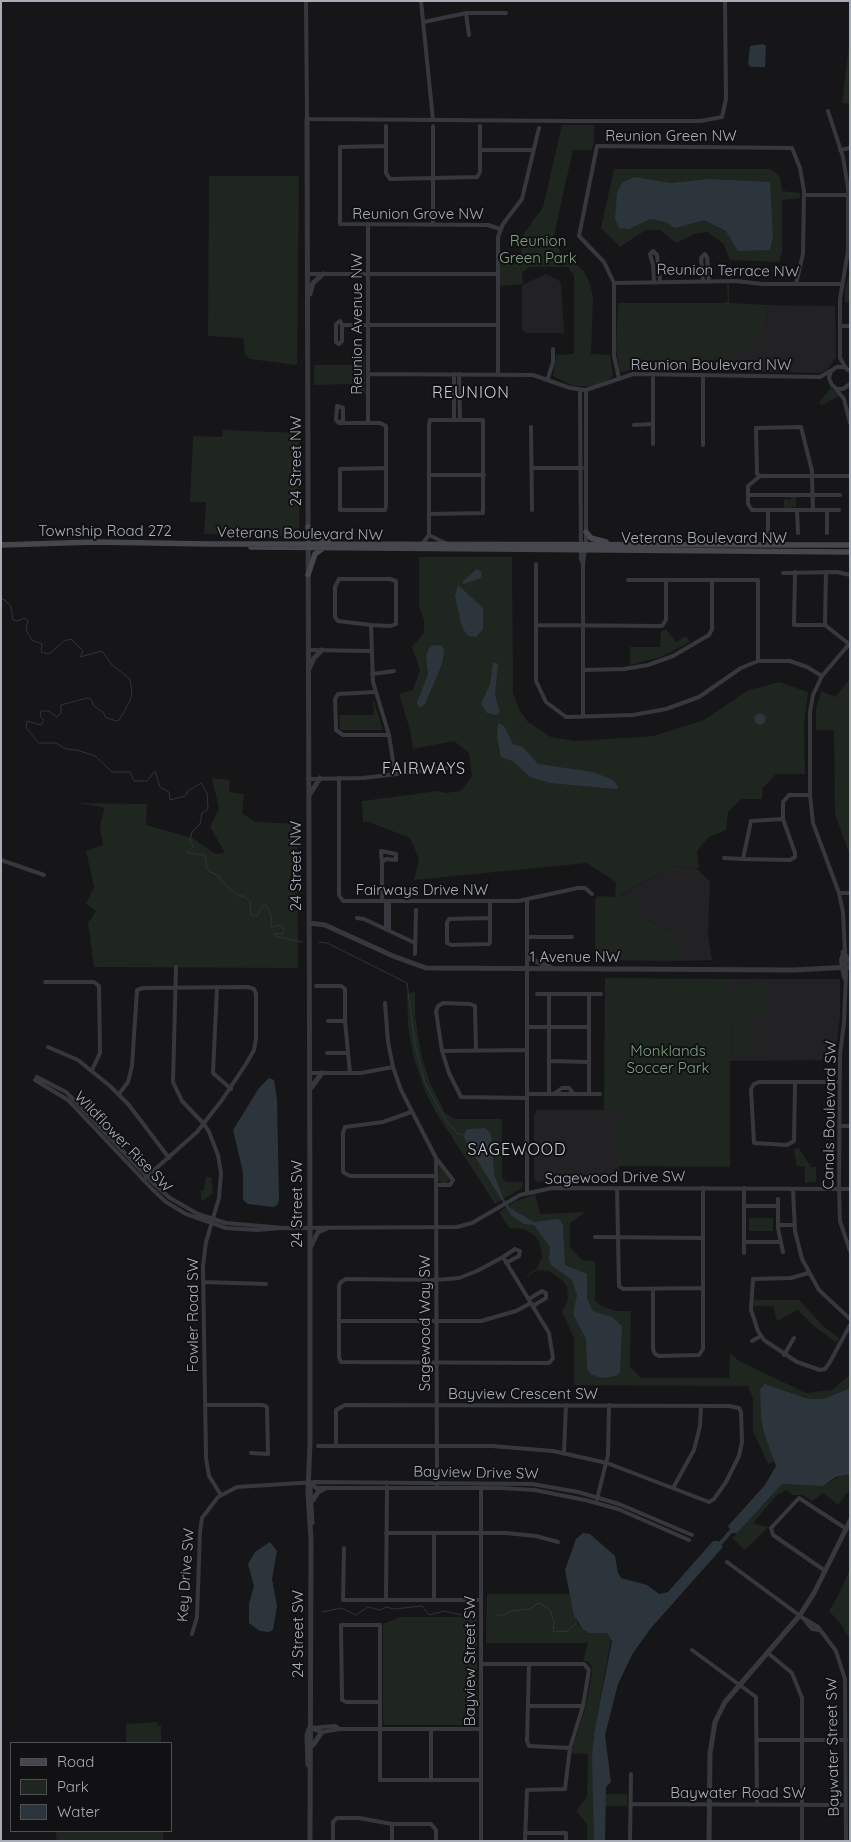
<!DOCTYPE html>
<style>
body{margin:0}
#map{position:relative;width:851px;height:1842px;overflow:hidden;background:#161618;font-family:Quicksand,sans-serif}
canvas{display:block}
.frame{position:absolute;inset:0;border:2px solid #a8adb8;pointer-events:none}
.legend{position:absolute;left:10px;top:1742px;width:162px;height:90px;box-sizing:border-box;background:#111113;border:1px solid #4d4f55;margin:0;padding:6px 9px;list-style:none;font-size:15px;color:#a8adb8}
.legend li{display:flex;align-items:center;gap:10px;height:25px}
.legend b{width:25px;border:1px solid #4d4f55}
</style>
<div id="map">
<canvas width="851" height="1842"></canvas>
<div class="frame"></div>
<ul class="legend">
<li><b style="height:6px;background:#45474d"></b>Road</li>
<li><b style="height:14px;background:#1e261f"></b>Park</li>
<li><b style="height:14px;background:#2c353c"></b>Water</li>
</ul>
</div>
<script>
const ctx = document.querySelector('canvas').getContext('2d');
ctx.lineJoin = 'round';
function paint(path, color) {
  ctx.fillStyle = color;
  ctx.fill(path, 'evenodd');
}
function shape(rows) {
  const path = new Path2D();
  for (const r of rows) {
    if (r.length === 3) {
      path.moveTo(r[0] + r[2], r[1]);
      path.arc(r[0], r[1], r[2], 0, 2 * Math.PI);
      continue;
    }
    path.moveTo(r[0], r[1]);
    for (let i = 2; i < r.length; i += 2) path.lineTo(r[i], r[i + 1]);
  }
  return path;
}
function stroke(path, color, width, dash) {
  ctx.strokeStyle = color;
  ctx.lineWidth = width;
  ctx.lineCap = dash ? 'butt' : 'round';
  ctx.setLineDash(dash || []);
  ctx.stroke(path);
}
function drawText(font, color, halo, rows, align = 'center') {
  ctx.font = font + ' Quicksand,sans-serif';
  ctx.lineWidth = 4;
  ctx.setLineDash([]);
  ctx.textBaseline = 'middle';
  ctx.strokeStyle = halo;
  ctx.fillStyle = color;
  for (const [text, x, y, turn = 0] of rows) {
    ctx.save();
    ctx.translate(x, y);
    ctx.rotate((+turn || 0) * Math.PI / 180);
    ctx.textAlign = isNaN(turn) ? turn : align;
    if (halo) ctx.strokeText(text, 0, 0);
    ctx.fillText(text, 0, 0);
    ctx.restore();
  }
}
const built = shape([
 [546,274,559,280,561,285,564,333,525,333,522,329,522,285],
 [767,305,835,306,836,357,826,371,820,373,730,371,731,354,760,326,766,326],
 [671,866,696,868,710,882,708,934,712,960,676,961,676,931,667,931,639,915,618,897],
 [730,979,840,979,840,1017,835,1060,730,1061],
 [536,1110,619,1110,619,1180,537,1182,534,1179,534,1115,536,1114]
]);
const green = shape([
 [850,38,850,104,842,103],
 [562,125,594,125,594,143,591,150,573,150,553,240,563,256,572,260,584,272,590,284,593,297,591,354,610,355,613,376,604,383,591,386,573,386,553,376,556,355,574,354,574,275,568,267,529,267,522,273,523,284,500,286,500,264,520,263,523,235,543,207],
 [614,169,769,169,774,171,780,177,782,191,800,193,800,198,782,200,782,252,779,262,730,260,723,243,707,232,695,234,676,243,660,230,646,230,620,247,601,228],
 [209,176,299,176,297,365,250,359,245,354,243,338,208,336],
 [849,276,850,302,845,302,845,288],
 [727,284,729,285,729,303,767,305,766,326,760,326,759,337,746,350,732,354,729,369,637,369,621,372,619,370,616,348,618,303,724,303,728,301],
 [365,354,365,395,353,384,314,385,314,365,353,365],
 [831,387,839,396,822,405,819,403],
 [223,430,299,433,299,536,204,534,206,502,190,502,193,436,222,437],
 [791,497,796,497,796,507,784,508,784,499,791,500],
 [419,557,512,557,513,693,520,711,528,722,551,737,576,741,653,736,704,720,747,691,779,682,808,692,804,724,805,774,776,774,763,788,762,799,741,799,728,812,726,830,709,837,697,851,699,868,671,866,619,896,638,897,639,915,667,931,676,931,676,961,595,960,595,900,598,896,615,897,616,882,587,863,414,880,419,859,410,838,369,822,363,822,362,801,438,791,445,793,461,791,472,776,469,753,454,741,413,749,410,730,399,694,413,690,420,670,412,647,424,633,424,620,419,606],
 [667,630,676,642,686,636,690,642,661,657,630,665,630,647,660,647,661,631],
 [850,679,850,855,835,814,834,730,816,730,816,710,821,691,835,697],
 [373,698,383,730,340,730,339,715,374,715],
 [212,778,230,780,229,792,244,794,242,813,255,822,297,824,298,968,94,967,88,923,96,911,86,904,94,887,86,851,103,845,100,827,104,809,103,807,76,803,147,804,146,825,192,838,216,854,225,853,210,827,219,809],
 [605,978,730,979,730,1167,619,1166,619,1110,604,1110],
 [767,982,766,1015,764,1017,731,1017,732,1002,740,988,750,983],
 [415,992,415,1016,421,1054,430,1083,445,1113,454,1119,502,1119,502,1178,506,1182,523,1182,522,1188,495,1204,435,1111,425,1091,413,1055,408,1025,407,993],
 [734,1019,753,1019,753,1056,734,1056],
 [798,1147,811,1167,816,1167,816,1182,805,1183,805,1167,797,1166,794,1150],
 [439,1165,450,1179,447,1183,442,1183,438,1180],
 [206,1177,211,1177,213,1193,203,1201,201,1199,201,1191,204,1190],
 [535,1194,540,1214,586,1212,570,1223,570,1247,582,1260,595,1261,595,1300,601,1306,616,1311,631,1311,630,1367,641,1378,729,1378,730,1353,739,1361,806,1393,832,1390,850,1375,850,1419,824,1400,809,1399,772,1386,760,1389,763,1430,776,1461,768,1464,753,1431,753,1399,748,1386,574,1385,574,1338,562,1312,568,1299,567,1287,562,1280,549,1271,537,1270,520,1281,537,1268,542,1257,540,1244,535,1236,524,1229,509,1228,499,1212,514,1202],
 [749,1218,773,1218,773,1231,749,1231],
 [754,1300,799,1300,823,1326,839,1338,837,1343,815,1327,798,1310,777,1321,773,1306,754,1306],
 [844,1474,850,1474,850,1489,838,1505,823,1493,812,1501,802,1495,793,1495,786,1490,777,1495,753,1523,768,1527,745,1550,732,1538,782,1484,823,1486],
 [850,1569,850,1640,841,1624,829,1611,838,1596],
 [487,1594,570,1594,577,1623,589,1633,607,1633,611,1639,593,1739,594,1841,587,1841,587,1824,576,1811,587,1797,588,1754,571,1753,585,1709,592,1674,592,1667,589,1662,583,1661,588,1643,486,1643],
 [400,1617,477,1617,477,1725,385,1725,383,1722,383,1624],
 [157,1722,158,1726,161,1726,161,1743,126,1743,126,1724],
 [606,1794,627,1794,627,1806,605,1806],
 [55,1831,163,1831,163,1841,57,1841]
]);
const water = shape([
 [763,44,766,46,765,67,751,67,748,64,750,46],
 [634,177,671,183,708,179,770,182,773,236,770,250,738,251,726,231,704,220,675,228,666,222,650,219,629,229,619,228,615,219,617,193,622,183],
 [477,569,482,572,481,578,463,584,463,581],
 [458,585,483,608,483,629,476,637,468,636,462,627,455,596],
 [434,645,442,646,444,650,442,664,425,704,420,708,417,703,428,674,426,656,429,648],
 [493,662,498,664,495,695,500,712,496,715,487,713,481,704,490,684],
 [760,719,5.5],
 [498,723,504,726,513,744,523,747,538,764,593,772,613,780,618,787,617,789,550,783,530,777,513,761,501,757,497,737],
 [269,1078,274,1080,277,1100,279,1199,278,1204,274,1207,248,1204,243,1200,243,1172,233,1130,259,1088],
 [485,1128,490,1132,492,1139,494,1174,503,1198,510,1208,534,1222,558,1219,561,1221,563,1226,565,1265,587,1274,587,1299,593,1311,612,1317,622,1326,620,1372,616,1376,602,1378,590,1374,587,1368,586,1339,573,1314,577,1295,572,1280,551,1265,549,1260,550,1247,534,1225,524,1224,511,1215,469,1147,464,1137,465,1132,468,1129],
 [765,1384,809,1399,824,1399,850,1388,850,1474,836,1477,823,1486,782,1484,737,1533,732,1533,728,1526,765,1485,776,1466,763,1430,761,1415,760,1389],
 [583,1533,590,1534,615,1556,618,1573,621,1578,647,1585,659,1594,668,1592,713,1541,718,1541,723,1547,651,1628,633,1653,618,1684,605,1735,611,1782,606,1787,605,1841,594,1841,592,1758,594,1733,612,1641,607,1633,589,1633,583,1629,574,1616,565,1570,576,1539],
 [270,1542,277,1551,272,1579,277,1606,273,1630,269,1632,260,1631,249,1623,249,1604,254,1586,248,1564,255,1552]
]);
const stream = shape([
 [1,599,5,600,11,607,13,620,18,621,24,618,28,620,26,630,32,640,42,644,41,652,49,654,64,641,71,639,83,651,80,657,102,651,112,665,130,679,132,693,130,701,119,720,116,721,105,717,104,713,94,706,91,699,87,698,61,705,61,713,57,717,49,711,41,711,40,716,44,720,41,725,27,721,26,727,31,734,39,743,56,743,66,749,77,750,95,756,112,772,130,772,134,781,147,781,155,771,160,787,169,792,170,800,185,796,188,791,201,783,207,793,208,809,202,813,200,824,192,832,190,841,193,846,187,853,205,855,207,869,210,872,219,876,222,882,239,896,244,896,250,901,251,915,257,916,263,906,266,905,271,915,271,927,279,925,284,929,282,934,275,934,274,936,302,942],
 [319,942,327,943,407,983,415,1045,425,1083,446,1121,458,1134,464,1135],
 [322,1612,341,1608,356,1615,368,1607,380,1610,386,1607,394,1609,422,1606,429,1615,444,1611,461,1615,472,1611],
 [497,1615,504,1615,511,1611,529,1609,539,1603,550,1610,554,1622,553,1632,568,1631,577,1622]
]);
const canal = shape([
 [718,1546,733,1529]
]);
const minor = shape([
 [306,1,307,119,572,121,701,121,722,117,726,99,725,1],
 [421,1,433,120],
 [466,13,469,35],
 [424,22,466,13,506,13],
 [828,111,843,157,848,188,848,251,840,299,840,358,846,368],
 [386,126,386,173,390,179,477,177,480,172,480,126],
 [433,126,433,225],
 [386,146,340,147,340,224,488,225,500,229],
 [480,150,533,150],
 [840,150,850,148],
 [804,195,848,195],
 [368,225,368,423],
 [308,274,498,274],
 [654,281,653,265,650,254,653,251,657,255,660,281],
 [703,281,701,258,705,254,707,257,709,281],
 [614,283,736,281,762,284,841,284],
 [340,321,342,325,342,341,339,344,336,342,336,324,340,321],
 [342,325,498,325],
 [840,326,850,326],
 [850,371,844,367,837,367,831,371,829,378,832,385,837,389,843,389,850,384],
 [368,374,533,375,570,388,586,390,633,374,820,377,832,370],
 [459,374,460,419],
 [498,374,498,237,503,224,522,199,539,128],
 [548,378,553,362,553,349],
 [619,378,614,356,614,283,604,262,579,236,597,146,792,148,800,168,804,191,803,254,796,284],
 [836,389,844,399,850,423],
 [580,390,581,559,583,564],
 [337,406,343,408,343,420,339,423,336,420,337,406],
 [454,419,454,374],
 [339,423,380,423,386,426,386,506,385,510,340,510,340,469,386,468],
 [634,425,653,424],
 [531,427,532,510],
 [653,444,653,374],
 [703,445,703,375],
 [531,468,582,468],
 [429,475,484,475],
 [760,476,748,486,748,504,752,510,839,510],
 [748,495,840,495],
 [768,510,768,533],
 [797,510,798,533],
 [813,510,812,476,812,471,801,427,756,428,757,474,761,476,850,476],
 [827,510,827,533],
 [429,535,445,543],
 [423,543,429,535,429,425,430,420,483,420,483,513,429,514],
 [536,564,536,681,546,702,566,717,633,715,666,709,699,697,741,668,758,661,790,661,807,667,822,676],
 [795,572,794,625,825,625,849,644],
 [783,573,837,572,850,575],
 [339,579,390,579,396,581,396,624,391,626,371,625,338,621,335,617,335,587,339,579],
 [628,580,758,580,758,661],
 [371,625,373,682,389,735,395,774],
 [536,625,662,626,666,620,666,580],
 [825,625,826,572],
 [850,643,822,676,813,695,810,712,810,795,813,823,839,893,843,912,846,974,844,1023,840,1054,839,1189,840,1221,850,1251],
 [308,650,371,651],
 [584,670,624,669,648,665,673,656,709,635,712,629,712,581],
 [372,674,394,671],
 [376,692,338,694,335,699,336,730,343,735,389,735],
 [583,717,583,564,586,540,586,390],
 [339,778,339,895,343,901,518,901,578,888,585,888,592,894],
 [308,779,363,778,446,768],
 [783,819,751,821,743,859,790,860,795,857,795,853,783,819,783,802,789,795,810,795],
 [724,858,743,859],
 [1,860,44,875],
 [839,893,850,893],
 [527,900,527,1193],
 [382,901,382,862,386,859,396,860,396,854,381,851,382,864],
 [389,901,389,930],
 [357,918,364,919,415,943],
 [490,918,449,919,447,923,447,943,451,945,489,944,490,942,490,901],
 [386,929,386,901],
 [527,937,572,937],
 [415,954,416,910],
 [843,954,841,960,844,978],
 [176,967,173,1082,182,1101,204,1124,209,1132,218,1155,221,1173,219,1198,206,1242,203,1266,206,1458,209,1476,221,1495],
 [45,982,94,982,99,986,100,1053,92,1070],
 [316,986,341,986,345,989,345,1021,350,1073],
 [217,987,213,1073,231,1089],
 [537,994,601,994],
 [385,1003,388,1042,393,1067,401,1090,436,1158,453,1180,450,1185,436,1185],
 [328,1021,345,1021],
 [527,1027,589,1027],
 [48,1047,78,1060,110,1086,129,1105,169,1158],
 [476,1050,475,1006,470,1004,443,1003,438,1006,436,1011,442,1051,449,1073,461,1097,527,1098],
 [442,1051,527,1050],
 [327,1053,348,1053],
 [549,1061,589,1062],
 [309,1073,361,1073,393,1067],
 [37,1077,66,1092,76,1102,154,1184,170,1198,198,1214,226,1223,284,1228,457,1227,472,1223,520,1195,552,1188,850,1189],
 [35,1080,68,1100,152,1189,166,1202,186,1214,226,1228,257,1230,281,1228],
 [795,1082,794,1141,787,1145,754,1143,751,1089,754,1084,759,1082,839,1082],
 [119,1094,128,1082,132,1066,137,990,143,988,248,987,254,989,256,994,256,1038,254,1050,246,1064,222,1100,197,1132,143,1180],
 [527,1094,600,1094],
 [549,1094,549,994],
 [554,1094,562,1088,569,1088,574,1094],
 [589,1094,589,994],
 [411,1112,383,1122,345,1127,343,1133,343,1172,350,1176,436,1176],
 [839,1126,850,1126],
 [436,1158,437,1488],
 [617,1188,619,1286,623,1289,702,1288],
 [793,1189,795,1231,802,1259,819,1290,850,1319],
 [778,1199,778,1228,783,1252],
 [744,1206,778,1206],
 [778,1225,794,1225],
 [595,1237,702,1238],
 [744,1242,780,1242],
 [744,1253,744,1188],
 [503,1257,549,1333,553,1358,549,1363,341,1362,339,1357,339,1286,341,1282,346,1279,436,1280,459,1278,477,1271,503,1257],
 [503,1257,515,1249,520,1251,519,1256,506,1263],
 [808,1273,791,1278,753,1279,751,1310,758,1331,764,1340,797,1362,820,1370,825,1369,830,1362,850,1325],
 [203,1282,266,1284],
 [653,1289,653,1349,655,1354,659,1356,699,1355,703,1349,703,1188],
 [529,1299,542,1291,546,1293,546,1298,533,1306],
 [339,1321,481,1321,516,1311,531,1303],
 [752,1341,761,1336],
 [784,1355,794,1338],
 [205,1405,263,1405,267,1407,268,1454,251,1453],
 [318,1446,492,1446,553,1451,607,1463,709,1502,714,1499,726,1482,739,1456,742,1442,741,1412,739,1408,729,1406,345,1405,336,1410,336,1446],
 [564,1453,566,1405],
 [312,1484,316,1488,500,1488,535,1490,585,1500,618,1509,689,1540],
 [481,1486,481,1841],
 [673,1488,694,1450,700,1426,701,1406],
 [597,1499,608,1455,609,1405],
 [386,1533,506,1533,536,1536,558,1542],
 [434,1534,434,1600],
 [344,1548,343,1600,481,1600],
 [727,1562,803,1618,812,1629,819,1630],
 [824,1570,773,1535,771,1528,799,1498,845,1528],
 [386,1600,387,1487],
 [805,1619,818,1627,836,1651,845,1679,846,1841],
 [192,1634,197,1617,200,1532,202,1518,218,1497,237,1487,316,1482,532,1484,578,1492,619,1504,692,1535],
 [692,1650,756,1697,757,1805],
 [768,1653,792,1673,802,1698,802,1841],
 [481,1664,584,1664,589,1670,583,1706,570,1748,565,1789,527,1790,525,1841],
 [529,1664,527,1741,529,1746,570,1748],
 [380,1702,346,1702,342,1700,341,1625,380,1625,380,1780,481,1780],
 [529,1706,583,1706],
 [310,1728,335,1726,340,1729,481,1729],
 [310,1728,322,1732,340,1729],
 [431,1729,431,1780],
 [757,1740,846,1740],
 [630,1804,846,1805],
 [525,1833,566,1833,566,1841],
 [333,1841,333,1822,337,1818,359,1818,392,1824],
 [392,1841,392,1824,431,1824,436,1830,436,1841],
 [630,1841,631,1774]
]);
const tertiary = shape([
 [307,119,310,1228,310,1443,308,1492,311,1540],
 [310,294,313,283,323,274],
 [309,669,314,658,322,650],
 [310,794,320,778],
 [309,923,325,925,393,956,426,968,794,970,850,967],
 [843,952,850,962],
 [528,958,550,967],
 [311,1088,322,1073],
 [311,1246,318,1232,327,1228],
 [310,1487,312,1523],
 [313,1500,318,1492,325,1488],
 [313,1745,322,1732],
 [308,1765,307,1736,309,1729],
 [310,1841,311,1539],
 [709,1841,710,1753,715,1722,725,1702,800,1615,814,1593,850,1521]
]);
const secondary = shape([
 [308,527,314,537,328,541],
 [586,532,591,538,606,542],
 [1,545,95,542,209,544,850,545],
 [251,547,850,552],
 [308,575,315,554,322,549]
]);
const streetNames = [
 ["Reunion Green NW",671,136],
 ["Reunion Grove NW",418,214],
 ["Reunion Terrace NW",728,271,1],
 ["Reunion Avenue NW",357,324,-90],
 ["Reunion Boulevard NW",711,365],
 ["24 Street NW",296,461,-90],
 ["Township Road 272",105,531],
 ["Veterans Boulevard NW",300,534,1],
 ["Veterans Boulevard NW",704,538],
 ["24 Street NW",296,866,-90],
 ["Fairways Drive NW",422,890],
 ["1 Avenue NW",575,957],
 ["Canals Boulevard SW",830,1115,-89],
 ["Wildflower Rise SW",123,1142,46],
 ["Sagewood Drive SW",615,1178,-1],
 ["24 Street SW",297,1204,-90],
 ["Fowler Road SW",193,1315,-90],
 ["Sagewood Way SW",425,1323,-90],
 ["Bayview Crescent SW",523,1394],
 ["Bayview Drive SW",476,1473,1],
 ["Key Drive SW",186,1575,-86],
 ["24 Street SW",298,1634,-90],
 ["Bayview Street SW",470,1661,-90],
 ["Baywater Street SW",833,1747,-91],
 ["Baywater Road SW",738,1793]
];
const parkNames = [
 ["Reunion",538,241],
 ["Green Park",538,258],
 ["Monklands",668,1051],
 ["Soccer Park",668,1068]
];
const neighbourhoodNames = [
 ["REUNION",471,393],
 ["FAIRWAYS",424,769],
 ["SAGEWOOD",517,1150]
];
paint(built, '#222225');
paint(green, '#1e261f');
paint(water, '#2c353c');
stroke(stream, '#2c353c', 1);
stroke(canal, '#2c353c', 4);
stroke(minor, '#37383d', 4);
stroke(tertiary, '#37383d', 5);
stroke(secondary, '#45474d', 5.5);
drawText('15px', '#a8adb8', '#111113', streetNames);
drawText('15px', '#7fa381', '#111113', parkNames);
ctx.letterSpacing = '1px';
drawText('16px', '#c9ccd4', '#111113', neighbourhoodNames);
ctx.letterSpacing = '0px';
</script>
